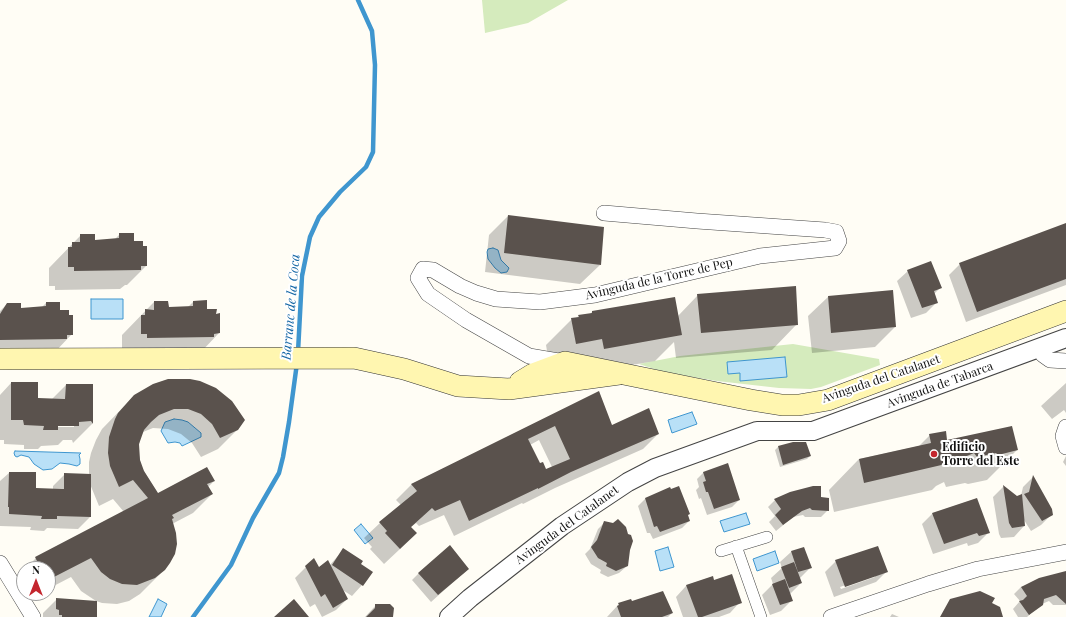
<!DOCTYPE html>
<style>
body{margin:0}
#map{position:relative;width:1066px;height:617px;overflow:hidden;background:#fffdf5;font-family:"Playfair Display",serif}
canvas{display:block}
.north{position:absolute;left:16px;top:561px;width:40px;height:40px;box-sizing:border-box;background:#fff;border:1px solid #a0a0a0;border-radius:50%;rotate:0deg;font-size:11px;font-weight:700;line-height:16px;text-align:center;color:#111}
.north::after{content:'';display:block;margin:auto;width:14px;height:18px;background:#c4262e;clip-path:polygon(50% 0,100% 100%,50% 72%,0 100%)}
</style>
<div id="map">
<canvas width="1066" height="617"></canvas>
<div class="north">N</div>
</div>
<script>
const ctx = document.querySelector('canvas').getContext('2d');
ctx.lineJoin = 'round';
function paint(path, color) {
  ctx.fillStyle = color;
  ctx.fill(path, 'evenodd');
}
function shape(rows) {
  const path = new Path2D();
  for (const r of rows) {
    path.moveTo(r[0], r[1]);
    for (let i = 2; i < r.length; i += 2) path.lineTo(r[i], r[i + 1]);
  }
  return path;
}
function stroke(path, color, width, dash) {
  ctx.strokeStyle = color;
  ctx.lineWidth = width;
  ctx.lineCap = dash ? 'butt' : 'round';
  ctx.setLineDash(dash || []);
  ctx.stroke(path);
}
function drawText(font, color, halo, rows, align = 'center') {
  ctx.font = font + ' "Playfair Display",serif';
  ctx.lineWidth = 4;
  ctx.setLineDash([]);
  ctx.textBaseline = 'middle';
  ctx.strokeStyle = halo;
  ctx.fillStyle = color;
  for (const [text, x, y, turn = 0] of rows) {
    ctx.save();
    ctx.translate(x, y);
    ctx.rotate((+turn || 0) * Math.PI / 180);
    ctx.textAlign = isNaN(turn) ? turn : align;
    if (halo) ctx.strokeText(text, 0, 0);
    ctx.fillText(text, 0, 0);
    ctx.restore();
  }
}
const green = shape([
 [482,0,568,0,528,23,485,33],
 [793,344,879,359,880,365,821,387,811,389,779,388,717,381,663,372,639,364,680,356]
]);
const water = shape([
 [493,248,498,250,501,260,509,268,507,272,501,273,495,268,488,259,487,252,488,249,493,248],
 [91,299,123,299,123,319,91,319,91,299],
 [785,357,787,377,740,381,740,373,728,374,727,362,785,357],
 [692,412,697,424,672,433,668,420,692,412],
 [174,419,182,420,188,422,201,433,201,437,182,446,180,443,175,442,168,443,161,431,165,422,174,419],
 [15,451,81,453,79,455,80,459,80,464,77,466,69,464,60,463,52,469,43,470,34,464,29,457,21,455,17,457,15,456,14,453,15,451],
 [746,513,750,524,724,532,720,521,746,513],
 [361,524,373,538,365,544,354,530,361,524],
 [668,547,674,567,660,571,655,551,668,547],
 [775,551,779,563,757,571,753,559,775,551],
 [158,599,167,604,161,617,149,617,158,599]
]);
const shadow = shape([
 [508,216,600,265,580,284,485,272,489,235],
 [1066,224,1066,285,966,322,949,275,960,264],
 [120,234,133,242,146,266,127,285,125,285,120,289,55,290,55,286,49,286,49,268,81,235,94,241,114,240],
 [908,271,940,288,934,294,937,302,926,313,911,318,897,281],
 [892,291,895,327,875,347,812,353,808,316,828,297],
 [698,295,797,324,772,350,676,358,674,342,655,361,579,374,550,369,546,345,572,319,576,318,579,316,590,314,592,312,678,316],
 [154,302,168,308,188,307,193,302,215,315,219,333,200,353,122,354,122,335],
 [46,303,59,311,72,334,53,354,0,359,0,311,7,304,20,309,41,308],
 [11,383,37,399,51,400,66,385,92,385,92,424,73,443,72,440,63,440,58,445,41,446,38,449,24,449,24,445,4,444,4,440,0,440,0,395],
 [53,425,74,425,74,427,53,427],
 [1066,383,1066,413,1064,410,1052,419,1041,406],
 [153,385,238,429,218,449,201,457,192,443,181,434,168,429,153,428,143,432,141,435,138,450,141,466,158,494,214,481,208,487,212,494,193,513,172,524,160,574,140,594,129,601,117,604,102,603,96,601,81,591,71,577,48,589,48,569,25,569,36,558,124,512,113,499,99,506,90,484,90,517,78,529,47,528,44,531,30,530,31,527,0,526,0,481,9,473,36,489,53,490,53,486,65,474,89,475,89,462,91,453,96,440,102,429,134,396],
 [599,392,612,427,658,434,643,449,555,488,523,504,522,503,454,536,444,515,419,526,416,523,410,528,400,549,384,564,370,549,372,547,364,538,380,523,401,505,396,500,412,484],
 [539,440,552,467,546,471,539,464,530,445],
 [930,435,946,441,1017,450,987,480,968,484,965,483,946,487,944,482,936,486,932,490,834,512,829,490,859,459,919,446],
 [778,447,810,456,807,459,780,467,775,450],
 [1066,456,1066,466,1063,462],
 [704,472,739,500,732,507,707,515,701,498,699,499,696,490,699,487,697,479],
 [1033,477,1052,514,1041,525,1031,531,1024,520,1024,526,1014,537,1001,538,999,534,993,497,1003,487,1017,497,1021,496,1023,487],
 [670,489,687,515,689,521,682,528,653,539,650,533,647,533,638,506,645,499],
 [805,489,820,498,828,510,821,517,805,517,803,515,793,517,776,531,769,522,775,516,768,507,775,500],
 [932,514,988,533,978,543,968,546,967,543,933,554,922,524],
 [605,522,614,524,629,550,627,566,619,573,608,577,600,573,601,570,591,564,585,554,590,549,598,529],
 [804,548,810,568,799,579,801,583,790,594,792,600,781,611,770,615,762,595,773,584,771,578,782,568,780,562,791,552],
 [344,549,359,564,362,585,352,596,341,589,347,599,336,610,322,617,315,604,310,607,295,578,306,567,319,569,329,566],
 [836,561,886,572,876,582,834,597,825,572],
 [875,575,875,577,841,589,840,587],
 [468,569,431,602,412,580,419,573],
 [24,570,24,590,16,578],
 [1066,572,1066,605,1053,605,1049,601,1042,604,1027,617,1018,617,1013,609,1020,601,1014,594,1021,587],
 [712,577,714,582,740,602,730,613,719,617,683,617,676,597,686,586],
 [33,593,40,593,34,596],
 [57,599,96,617,43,617,43,613],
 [619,604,672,613,668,617,607,617],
 [376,605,392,617,393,617,365,617],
 [892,614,899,617,890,617]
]);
const stream = shape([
 [298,352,302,276,310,237,319,217,340,192,366,167,373,152,375,65,372,31,358,0],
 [193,617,231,565,253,518,279,473,283,457,289,422,297,363]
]);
const building = shape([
 [508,215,604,227,601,265,504,253],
 [1066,223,1066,279,977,312,959,263],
 [119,233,134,233,134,241,143,241,143,246,147,246,147,266,141,266,141,270,74,271,74,267,68,267,68,247,72,247,72,242,80,242,80,234,95,234,95,240,119,238],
 [931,261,942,288,934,291,938,303,922,308,907,270],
 [796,286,798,325,701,333,697,294],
 [893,290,896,327,831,333,828,296],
 [675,297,682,335,604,349,602,339,576,344,571,318,579,317,578,315,592,313,592,311],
 [207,300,207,309,217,309,216,314,220,313,220,333,214,334,214,337,147,338,147,334,141,334,141,315,145,315,145,309,154,310,154,301,168,301,169,307,193,306,193,301],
 [46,302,60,302,60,310,69,310,69,315,73,315,73,335,67,335,67,339,0,340,0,314,7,303,21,303,21,308,46,306],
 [168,379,190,379,200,381,216,388,232,401,245,420,238,430,220,438,212,424,201,414,188,409,174,409,159,415,151,422,144,430,139,444,140,460,144,471,158,493,207,467,215,481,207,484,213,494,172,515,174,518,172,519,176,533,177,544,175,554,170,563,165,570,155,578,137,585,122,584,110,579,101,572,91,558,54,577,52,573,48,573,48,569,41,569,35,557,148,498,133,480,119,487,110,466,108,453,109,437,115,419,118,413,134,395,153,384],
 [11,382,38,382,38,398,64,399,65,399,66,384,93,384,93,424,91,421,79,422,79,426,58,426,58,430,43,430,44,426,24,425,23,420,11,420],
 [599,391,612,425,649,408,659,434,571,472,538,489,538,488,469,521,460,500,435,511,432,508,411,527,417,533,400,549,385,533,387,531,379,522,417,491,411,484],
 [555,426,570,459,546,469,543,462,540,463,528,439],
 [1012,426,1018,450,998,455,996,453,977,457,974,453,962,458,963,460,864,483,859,459,931,443,929,434,946,431,947,440],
 [793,442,806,442,811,456,783,465,778,446],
 [728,463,740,500,714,509,708,492,706,492,703,482,706,481,703,472],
 [9,472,36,472,36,488,62,489,64,489,64,473,91,474,91,517,57,516,57,519,41,519,42,516,9,514,9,507,8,507],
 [1033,475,1052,509,1053,515,1042,521,1024,494,1029,492],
 [1003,485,1017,496,1022,494,1025,526,1012,528,1009,523],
 [679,486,690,514,688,515,690,521,660,532,657,526,654,527,645,498,670,487,671,489],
 [813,486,821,486,821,497,829,498,829,511,812,510,810,508,802,511,783,525,775,515,781,509,774,499,790,492],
 [977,498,990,533,979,536,977,533,944,544,932,513],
 [618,519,626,527,628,534,631,535,633,541,630,550,628,566,616,571,606,566,607,563,598,558,591,547,597,540,604,521,613,523],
 [450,545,469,569,438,595,418,573],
 [878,546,888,572,845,587,835,560],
 [804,547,812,568,798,572,791,551],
 [343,548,363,561,361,564,373,572,363,586,332,565],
 [314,558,319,567,328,560,348,599,333,608,325,594,321,597,305,566],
 [794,562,802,583,789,588,781,567],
 [1066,571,1066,604,1056,595,1044,599,1043,605,1029,615,1019,601,1023,600,1027,596,1021,587,1039,578],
 [732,574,742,603,702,617,698,617,686,585,713,576,714,580],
 [785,579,793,601,780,605,772,584],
 [663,591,673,613,662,617,621,617,617,606,619,605,618,603,631,599,632,601],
 [980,591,995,598,992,603,1000,607,1003,617,940,617,950,599],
 [56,598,97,601,97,617,62,617,62,615,59,615,59,610,56,609],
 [294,599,309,617,274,617],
 [375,604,390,604,394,608,393,617,366,617,375,608]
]);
const pedestrian = shape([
 [736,546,761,617],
 [721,551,767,537]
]);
const minor = shape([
 [1040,348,1043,355,1050,360,1066,361],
 [564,362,529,356,466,320,428,294,418,278,423,269,433,270,460,286,476,293,496,299,540,302,595,295,760,256,835,248,839,241,836,232,825,230,697,221,604,213],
 [1066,427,1063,436,1066,447],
 [0,563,33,617],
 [831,617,928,584,978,569,1066,552]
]);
const tertiary = shape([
 [449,617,470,598,562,526,628,482,655,468,757,431,813,431,1066,338]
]);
const secondary = shape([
 [0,359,354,358,404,369,458,386,509,389,619,374],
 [520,382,533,374,565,362,751,400,782,405,799,405,828,400,1066,311]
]);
const markers = [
 [934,454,4,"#c4262e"]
];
const streetNames = [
 ["Avinguda de la Torre de Pep",659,279,-13],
 ["Avinguda del Catalanet",881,379,-19],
 ["Avinguda de Tabarca",940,385,-20],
 ["Avinguda del Catalanet",567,525,-36]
];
const poiNames = [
 ["Edificio",942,447],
 ["Torre del Este",942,461]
];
const waterNames = [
 ["Barranc de la Coca",291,307,-85]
];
paint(green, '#d5ebbd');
paint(water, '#b9e0f7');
stroke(water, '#3f96cf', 1);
paint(shadow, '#0003');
stroke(stream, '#3f96cf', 4.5);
paint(building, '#5a524d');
stroke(pedestrian, '#444', 12);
stroke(minor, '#444', 16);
stroke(tertiary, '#444', 20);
stroke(secondary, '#333', 22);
stroke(pedestrian, '#fff', 11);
stroke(minor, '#fff', 15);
stroke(tertiary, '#fff', 18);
stroke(secondary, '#fff6b0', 21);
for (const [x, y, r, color] of markers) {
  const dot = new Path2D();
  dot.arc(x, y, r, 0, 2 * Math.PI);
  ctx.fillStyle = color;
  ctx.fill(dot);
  stroke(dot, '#fff', 1.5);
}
drawText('12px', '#111', '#fff', streetNames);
drawText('bold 12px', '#111', '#fff', poiNames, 'left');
drawText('italic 13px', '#1768a6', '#fff', waterNames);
</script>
